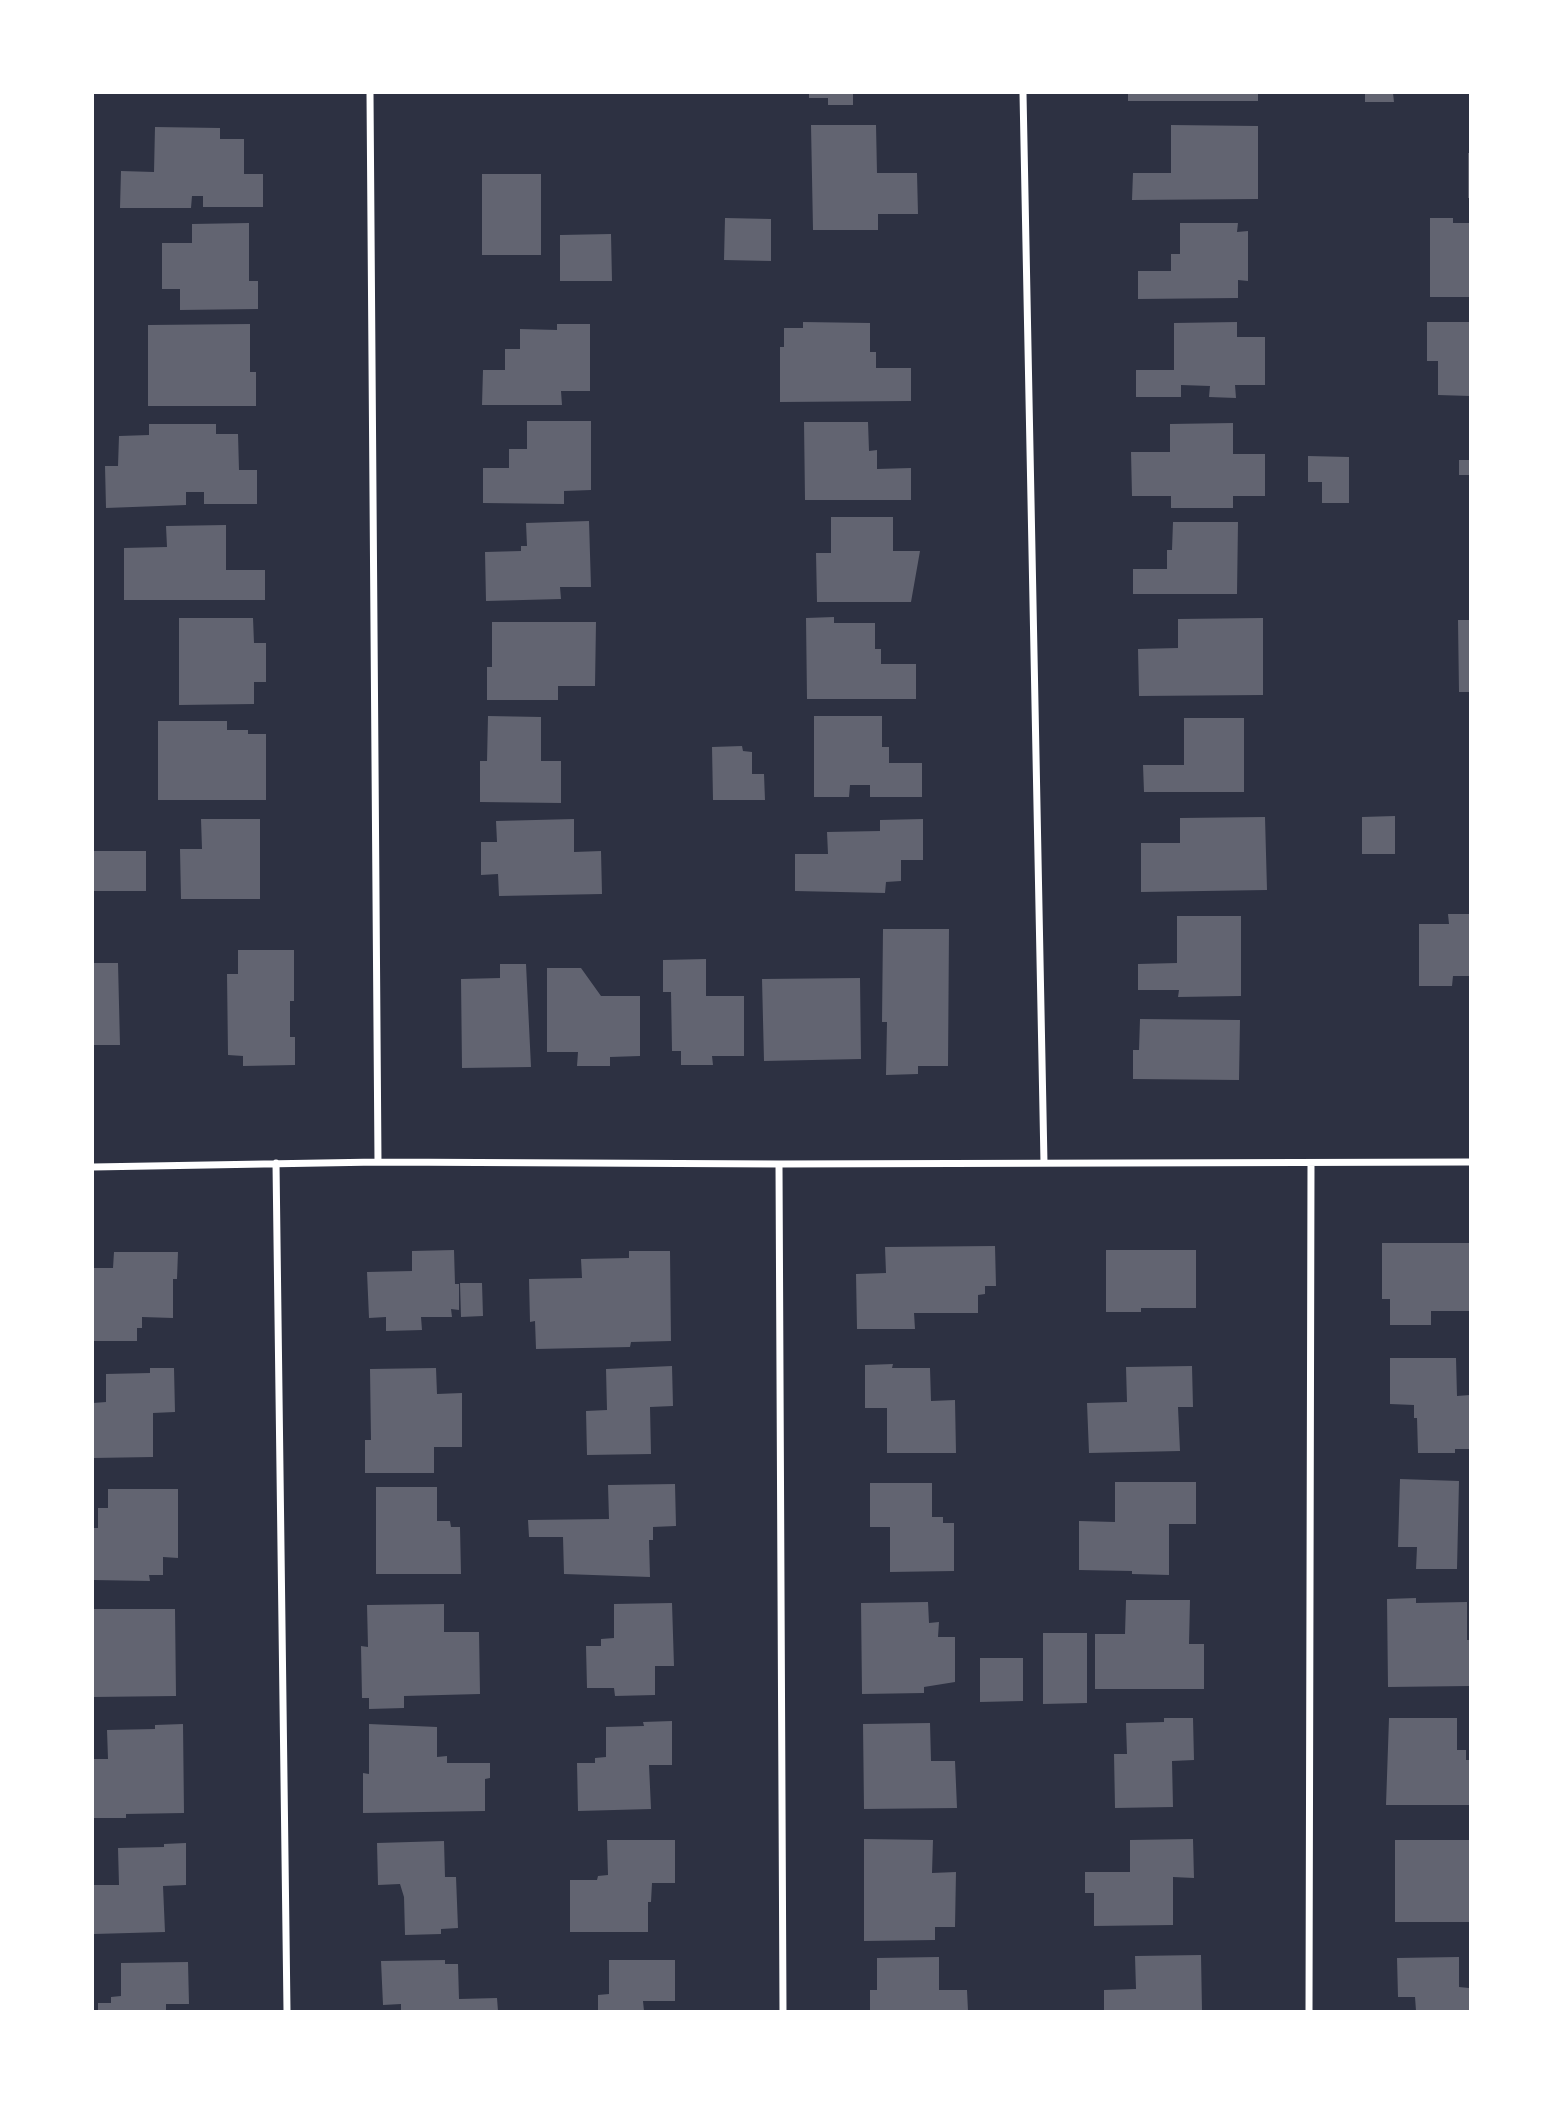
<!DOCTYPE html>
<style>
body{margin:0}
#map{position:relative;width:1563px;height:2104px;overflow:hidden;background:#2d3142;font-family:Lato,sans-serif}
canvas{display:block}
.frame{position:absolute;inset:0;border:94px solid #fff;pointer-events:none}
</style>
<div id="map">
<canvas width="1563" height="2104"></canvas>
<div class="frame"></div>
</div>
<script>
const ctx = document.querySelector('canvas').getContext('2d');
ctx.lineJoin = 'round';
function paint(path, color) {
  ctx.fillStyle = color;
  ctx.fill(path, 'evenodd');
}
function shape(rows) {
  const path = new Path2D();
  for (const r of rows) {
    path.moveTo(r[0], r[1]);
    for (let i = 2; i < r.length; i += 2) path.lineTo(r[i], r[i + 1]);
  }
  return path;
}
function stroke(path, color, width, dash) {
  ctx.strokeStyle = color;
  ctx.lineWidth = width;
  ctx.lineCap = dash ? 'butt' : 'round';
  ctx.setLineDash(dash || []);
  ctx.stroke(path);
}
const building = shape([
 [809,93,853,93,853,105,828,105,828,98,809,98],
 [1128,93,1258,93,1258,101,1128,101],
 [1365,93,1393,93,1394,102,1365,102],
 [811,125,876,125,877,173,917,173,918,214,878,214,878,230,813,230],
 [1171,125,1258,126,1258,199,1132,200,1133,173,1171,173],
 [155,127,220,128,220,139,244,139,244,174,263,174,263,207,203,207,203,196,192,196,191,208,120,208,121,171,154,172],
 [1468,153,1470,153,1470,198,1468,198],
 [482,174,541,174,541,255,482,255],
 [725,218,771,219,771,261,724,260],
 [1430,218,1453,218,1453,223,1470,223,1470,297,1430,297],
 [249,223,249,281,258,281,258,309,180,310,180,289,162,289,162,243,192,243,192,224],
 [1180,223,1238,223,1237,232,1248,231,1248,281,1238,280,1238,298,1138,299,1138,271,1171,271,1171,254,1180,254],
 [611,234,612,281,560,281,560,235],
 [803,322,870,323,870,352,876,352,876,368,911,368,911,401,780,402,780,347,784,347,784,328,803,328],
 [1237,322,1237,337,1265,337,1265,385,1235,385,1236,398,1209,397,1210,386,1181,385,1181,397,1136,397,1136,370,1174,370,1174,323],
 [1427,322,1470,322,1470,396,1438,395,1438,361,1427,361],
 [250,324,250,372,256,372,256,406,148,406,148,325],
 [557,324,590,324,590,391,561,391,562,405,482,405,483,370,505,370,505,349,520,349,520,329,557,330],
 [527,421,591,421,591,490,564,491,564,504,483,503,483,468,509,468,509,449,527,449],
 [804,422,868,422,869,451,877,450,877,469,911,468,911,500,805,500],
 [1233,423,1233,454,1265,454,1265,496,1233,496,1233,508,1171,508,1171,496,1132,496,1131,452,1170,452,1170,424],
 [149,424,216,424,216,434,238,434,239,470,257,470,257,504,204,504,204,492,186,492,186,505,106,508,105,466,118,466,119,436,149,435],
 [1308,456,1349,457,1349,503,1322,503,1322,482,1308,482],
 [1459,460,1470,460,1470,475,1459,475],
 [831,517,893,517,893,551,920,551,911,602,817,602,816,553,831,553],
 [589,521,591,587,560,587,561,599,486,601,485,552,521,551,521,546,527,546,526,523],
 [1173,522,1238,522,1237,594,1133,594,1133,569,1167,569,1167,550,1172,550],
 [226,525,226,570,265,570,265,600,124,600,124,548,167,547,166,526],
 [834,617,834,623,875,623,875,649,881,649,881,664,916,664,916,699,807,699,806,618],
 [179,618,253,618,254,643,266,643,266,682,254,682,254,704,179,705],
 [1263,618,1263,695,1139,696,1138,649,1178,648,1178,619],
 [1458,620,1470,620,1470,692,1459,692],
 [492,622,596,622,595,686,558,686,558,700,487,700,487,667,492,667],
 [488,716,541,717,541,761,561,761,561,803,480,802,480,761,487,761],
 [814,716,882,716,882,747,889,747,889,763,922,763,922,797,870,797,870,785,850,785,849,797,814,797],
 [1184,718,1244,718,1244,792,1144,792,1143,765,1184,765],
 [158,721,227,721,227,730,248,730,248,734,266,734,266,800,158,800],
 [742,746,743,751,752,752,752,774,764,774,765,800,713,800,712,747],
 [1395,816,1395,854,1362,854,1362,817],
 [1265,817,1267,890,1141,892,1141,843,1180,843,1180,818],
 [201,819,260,819,260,899,181,899,180,849,202,849],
 [574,819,574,852,601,851,602,894,499,896,498,874,481,875,481,842,497,842,496,821],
 [923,819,923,860,901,860,901,881,886,882,885,893,795,891,795,854,828,854,827,832,880,831,880,820],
 [93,851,146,851,146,891,93,891],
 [1448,914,1470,914,1470,976,1453,976,1452,986,1419,986,1419,924,1449,924],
 [1177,916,1241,916,1241,996,1178,997,1179,990,1138,990,1138,964,1177,963],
 [883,929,949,929,948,1066,918,1066,918,1074,886,1075,887,1022,882,1022],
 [238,950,294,950,294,1001,290,1001,290,1037,295,1037,295,1065,243,1066,243,1056,228,1055,227,974,238,974],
 [706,959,706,996,744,996,744,1056,712,1056,713,1065,681,1065,681,1051,672,1051,671,992,663,992,663,960],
 [93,963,118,963,120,1045,93,1045],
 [500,964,526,964,531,1067,462,1068,461,979,500,978],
 [547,968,581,968,601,996,640,996,640,1056,610,1057,610,1066,577,1066,578,1052,547,1052],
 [860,978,861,1059,764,1061,762,979],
 [1140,1019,1240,1020,1239,1080,1133,1079,1133,1050,1139,1050],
 [1382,1243,1470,1243,1469,1311,1431,1311,1431,1325,1390,1325,1390,1299,1382,1299],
 [995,1246,996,1286,985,1286,985,1294,978,1295,978,1313,914,1313,915,1329,857,1329,856,1274,886,1273,885,1247],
 [454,1250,455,1284,459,1284,459,1310,451,1309,452,1317,421,1317,422,1330,386,1331,386,1317,369,1318,367,1272,412,1271,412,1251],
 [1106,1250,1196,1250,1196,1308,1141,1308,1141,1312,1106,1312],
 [629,1251,670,1251,671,1341,631,1342,630,1347,536,1349,535,1321,530,1322,529,1279,582,1278,581,1259,629,1258],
 [114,1252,178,1252,177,1279,173,1279,173,1318,142,1317,142,1328,137,1328,137,1341,93,1341,93,1268,113,1268],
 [460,1283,482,1283,483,1316,461,1317],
 [1390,1358,1456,1358,1457,1396,1470,1395,1470,1449,1455,1449,1455,1453,1418,1453,1417,1418,1414,1418,1414,1405,1390,1404],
 [893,1364,892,1368,930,1368,931,1401,955,1400,956,1453,887,1453,887,1408,865,1408,865,1365],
 [672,1366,673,1406,650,1407,651,1454,587,1455,586,1411,607,1410,606,1369],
 [1192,1366,1193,1407,1178,1407,1180,1451,1089,1453,1087,1403,1127,1402,1126,1367],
 [150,1368,174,1368,175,1412,153,1413,153,1457,93,1458,93,1403,106,1402,106,1374,150,1373],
 [436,1368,437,1394,462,1393,462,1447,434,1447,434,1473,365,1473,365,1440,371,1440,370,1369],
 [1400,1479,1459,1481,1457,1569,1416,1569,1417,1547,1398,1547],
 [1115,1482,1196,1482,1196,1524,1169,1524,1169,1575,1132,1574,1132,1571,1079,1570,1079,1521,1115,1522],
 [870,1483,932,1483,932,1517,943,1517,943,1523,954,1523,954,1571,890,1572,890,1527,870,1527],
 [675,1484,676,1526,653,1527,653,1540,649,1540,650,1577,564,1574,563,1537,529,1537,528,1520,609,1519,608,1485],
 [376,1487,437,1487,437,1521,450,1521,451,1527,460,1527,461,1574,376,1574],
 [108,1489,178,1489,178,1558,163,1557,163,1575,149,1575,150,1581,93,1580,93,1528,98,1528,98,1508,108,1508],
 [1416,1598,1416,1603,1467,1602,1467,1640,1470,1640,1470,1686,1388,1687,1387,1599],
 [1126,1600,1190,1600,1189,1644,1204,1644,1204,1689,1095,1689,1095,1634,1125,1634],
 [928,1602,929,1623,939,1622,938,1637,955,1637,955,1682,924,1687,924,1693,862,1694,861,1603],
 [672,1603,674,1666,655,1666,655,1695,615,1696,614,1688,587,1688,586,1646,601,1646,601,1639,614,1638,614,1604],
 [444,1604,444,1632,479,1632,480,1694,404,1696,404,1708,369,1709,369,1698,362,1698,361,1646,368,1647,367,1605],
 [93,1609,175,1609,176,1696,93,1697],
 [1043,1633,1087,1633,1087,1703,1043,1704],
 [980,1658,1023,1658,1023,1701,980,1702],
 [1164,1718,1193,1718,1194,1760,1172,1761,1173,1807,1115,1808,1114,1754,1127,1754,1126,1723,1164,1722],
 [1389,1718,1457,1718,1457,1750,1466,1750,1466,1760,1470,1760,1470,1805,1386,1805],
 [672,1721,672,1765,649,1765,651,1809,578,1811,577,1763,595,1763,595,1758,606,1757,606,1727,644,1726,643,1722],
 [930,1723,931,1761,955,1761,957,1808,864,1809,863,1724],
 [183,1724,184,1813,126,1814,126,1818,93,1818,93,1759,108,1759,107,1730,155,1729,155,1725],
 [369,1724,437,1727,437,1757,447,1756,447,1763,490,1763,490,1778,485,1779,485,1811,363,1813,363,1773,369,1774],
 [864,1839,933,1840,932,1873,956,1872,955,1927,935,1927,935,1940,864,1941],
 [1193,1839,1194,1878,1173,1877,1173,1925,1094,1926,1094,1893,1085,1893,1085,1872,1130,1872,1130,1840],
 [607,1840,675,1840,675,1883,652,1883,651,1902,648,1902,648,1932,570,1932,570,1880,597,1880,598,1876,608,1875],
 [1395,1840,1470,1840,1470,1922,1395,1922],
 [444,1841,445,1877,456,1877,458,1928,441,1929,441,1934,405,1935,404,1897,400,1884,378,1885,377,1843],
 [186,1843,186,1885,163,1886,165,1932,94,1934,93,1885,119,1885,118,1848,164,1847,164,1844],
 [1201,1955,1202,2011,1104,2011,1104,1990,1136,1989,1135,1956],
 [939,1957,939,1990,967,1990,968,2011,870,2011,870,1990,877,1990,877,1958],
 [1459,1957,1459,1987,1469,1988,1470,2011,1416,2011,1415,1997,1398,1997,1397,1958],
 [445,1960,445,1964,458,1964,459,1999,497,1998,498,2011,401,2011,401,2004,383,2005,381,1961],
 [609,1960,675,1960,675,2001,643,2001,644,2011,598,2011,598,1995,609,1994],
 [188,1962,189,2004,166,2004,166,2011,98,2011,98,2003,111,2003,111,1997,121,1996,121,1963]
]);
const minor = shape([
 [370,93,378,1162],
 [1023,93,1044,1163],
 [276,1163,287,2011],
 [779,1164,783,2011],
 [93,1167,378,1162,779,1164,1470,1162],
 [1309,2011,1311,1163]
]);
paint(building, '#626471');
stroke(minor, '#fff', 7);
</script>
